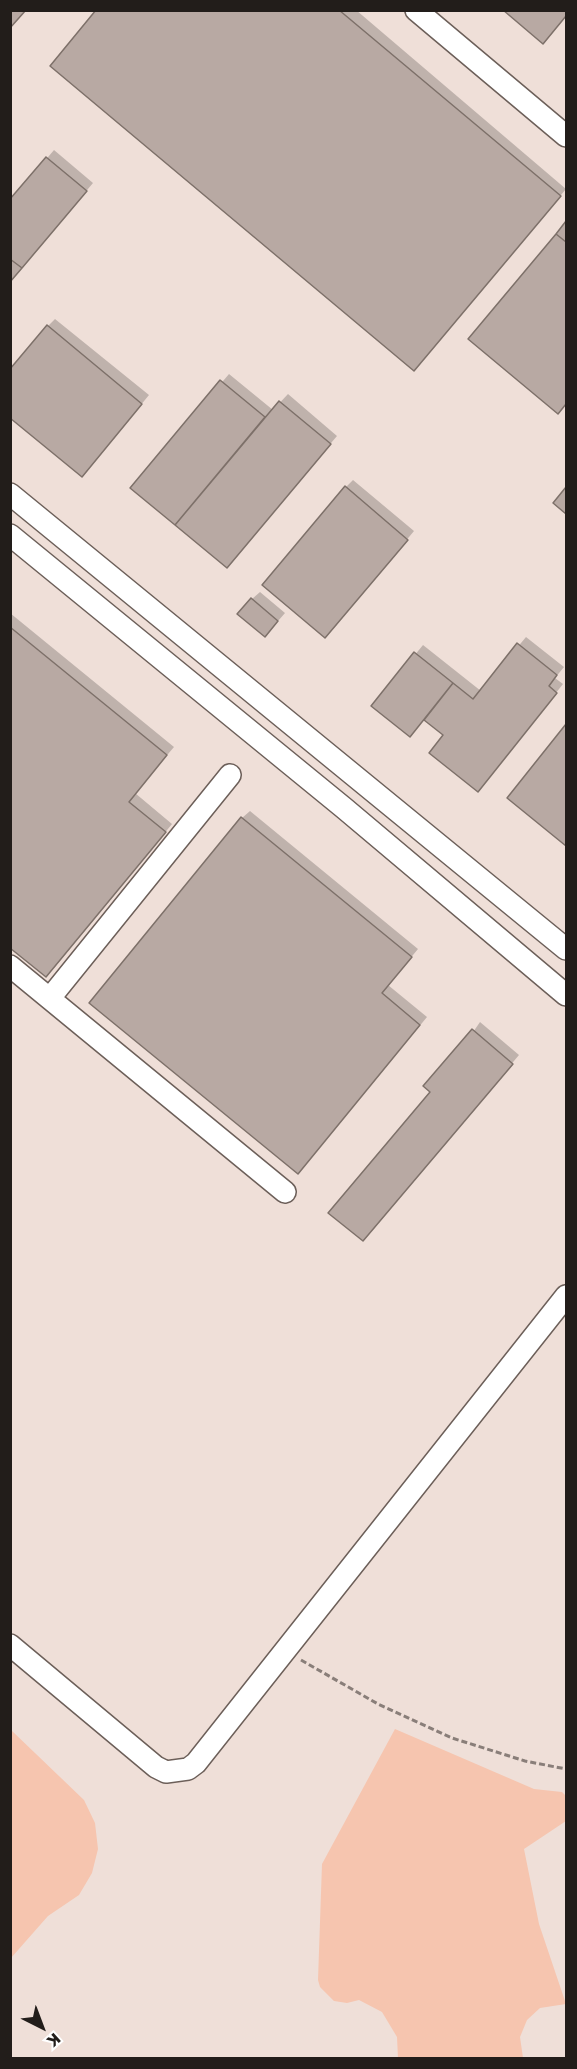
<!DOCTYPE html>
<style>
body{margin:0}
#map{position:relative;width:577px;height:2069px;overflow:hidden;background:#efdfd8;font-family:"Golos Text",sans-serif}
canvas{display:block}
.frame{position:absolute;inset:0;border:12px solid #221d1a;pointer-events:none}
.north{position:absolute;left:12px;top:1997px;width:60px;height:60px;-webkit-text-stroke:4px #fff;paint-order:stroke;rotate:138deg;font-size:16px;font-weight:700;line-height:24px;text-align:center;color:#221d1a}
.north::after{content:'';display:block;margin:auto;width:21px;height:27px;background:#221d1a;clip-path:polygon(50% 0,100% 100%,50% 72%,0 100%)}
</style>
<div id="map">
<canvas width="577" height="2069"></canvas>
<div class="frame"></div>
<div class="north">K</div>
</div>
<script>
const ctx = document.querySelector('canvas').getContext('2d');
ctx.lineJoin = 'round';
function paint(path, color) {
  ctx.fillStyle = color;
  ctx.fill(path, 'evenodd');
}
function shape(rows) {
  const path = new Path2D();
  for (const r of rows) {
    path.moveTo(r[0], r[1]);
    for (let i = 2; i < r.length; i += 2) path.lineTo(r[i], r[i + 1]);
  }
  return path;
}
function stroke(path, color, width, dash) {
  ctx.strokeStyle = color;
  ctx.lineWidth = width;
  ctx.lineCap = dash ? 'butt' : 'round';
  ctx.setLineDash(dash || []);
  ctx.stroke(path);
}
const green = shape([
 [395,1729,534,1789,562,1792,566,1796,566,1821,524,1849,539,1924,566,2004,540,2008,527,2020,520,2037,523,2058,398,2058,397,2037,382,2012,359,2000,347,2003,334,2001,320,1987,318,1980,322,1864],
 [11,1730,84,1800,95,1823,98,1849,92,1873,79,1895,48,1916,11,1958]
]);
const shadow = shape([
 [98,10,356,10,566,189,422,361],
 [54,150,93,183,10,282,10,202],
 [566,223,566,403,565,405,470,339],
 [55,319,149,395,90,467,48,326],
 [229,374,273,410,288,394,337,436,227,566,132,488],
 [353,480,414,531,333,629,346,487],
 [260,592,285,613,272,628,252,599],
 [10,613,174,747,135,793,172,824,54,968,10,946],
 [526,637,564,667,555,678,563,684,485,782,445,735,425,718,373,706,423,645,481,691],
 [566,727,566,845,509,798],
 [250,811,418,949,388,985,427,1017,306,1164,242,818],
 [480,1022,519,1055,370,1232,432,1092]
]);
const building = shape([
 [10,10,26,10,10,28,10,10],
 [96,10,339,10,561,196,414,371,50,66,96,10],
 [503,10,566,10,566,16,543,44,503,10],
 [46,157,87,191,22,268,10,259,10,199,46,157],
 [566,221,566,242,556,234,566,221],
 [556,234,566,242,566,404,558,414,468,339,556,234],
 [10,259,22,268,10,282,10,259],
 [47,325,142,404,82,477,10,418,10,369,47,325],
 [220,380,265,417,175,525,130,488,220,380],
 [279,401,331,444,227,568,175,525,279,401],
 [345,486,408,540,325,638,262,585,345,486],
 [566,487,566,514,553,503,566,487],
 [251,598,278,621,265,637,237,614,251,598],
 [10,627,167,755,129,802,166,832,46,977,10,948,10,627],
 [517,643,557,675,549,686,557,693,478,792,429,753,443,735,424,720,453,683,473,699,517,643],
 [414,652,453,683,410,737,371,706,414,652],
 [566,724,566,846,507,798,566,724],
 [241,817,412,957,382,993,420,1025,298,1174,89,1003,241,817],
 [472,1029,513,1064,363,1241,328,1213,430,1092,423,1086,472,1029]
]);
const path = shape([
 [301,1660,378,1704,452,1738,525,1761,566,1769]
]);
const minor = shape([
 [416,10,566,136],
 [10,494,566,949],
 [10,535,344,808,566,995],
 [10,966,285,1192],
 [50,998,230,775],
 [10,1645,156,1767,166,1772,188,1769,196,1763,566,1296]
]);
paint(green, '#f6c5af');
paint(shadow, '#0003');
paint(building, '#b8a9a3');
stroke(building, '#7d7069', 1.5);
stroke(minor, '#6c5f59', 24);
stroke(path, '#897e79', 3, [6, 3]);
stroke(minor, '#fff', 21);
</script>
